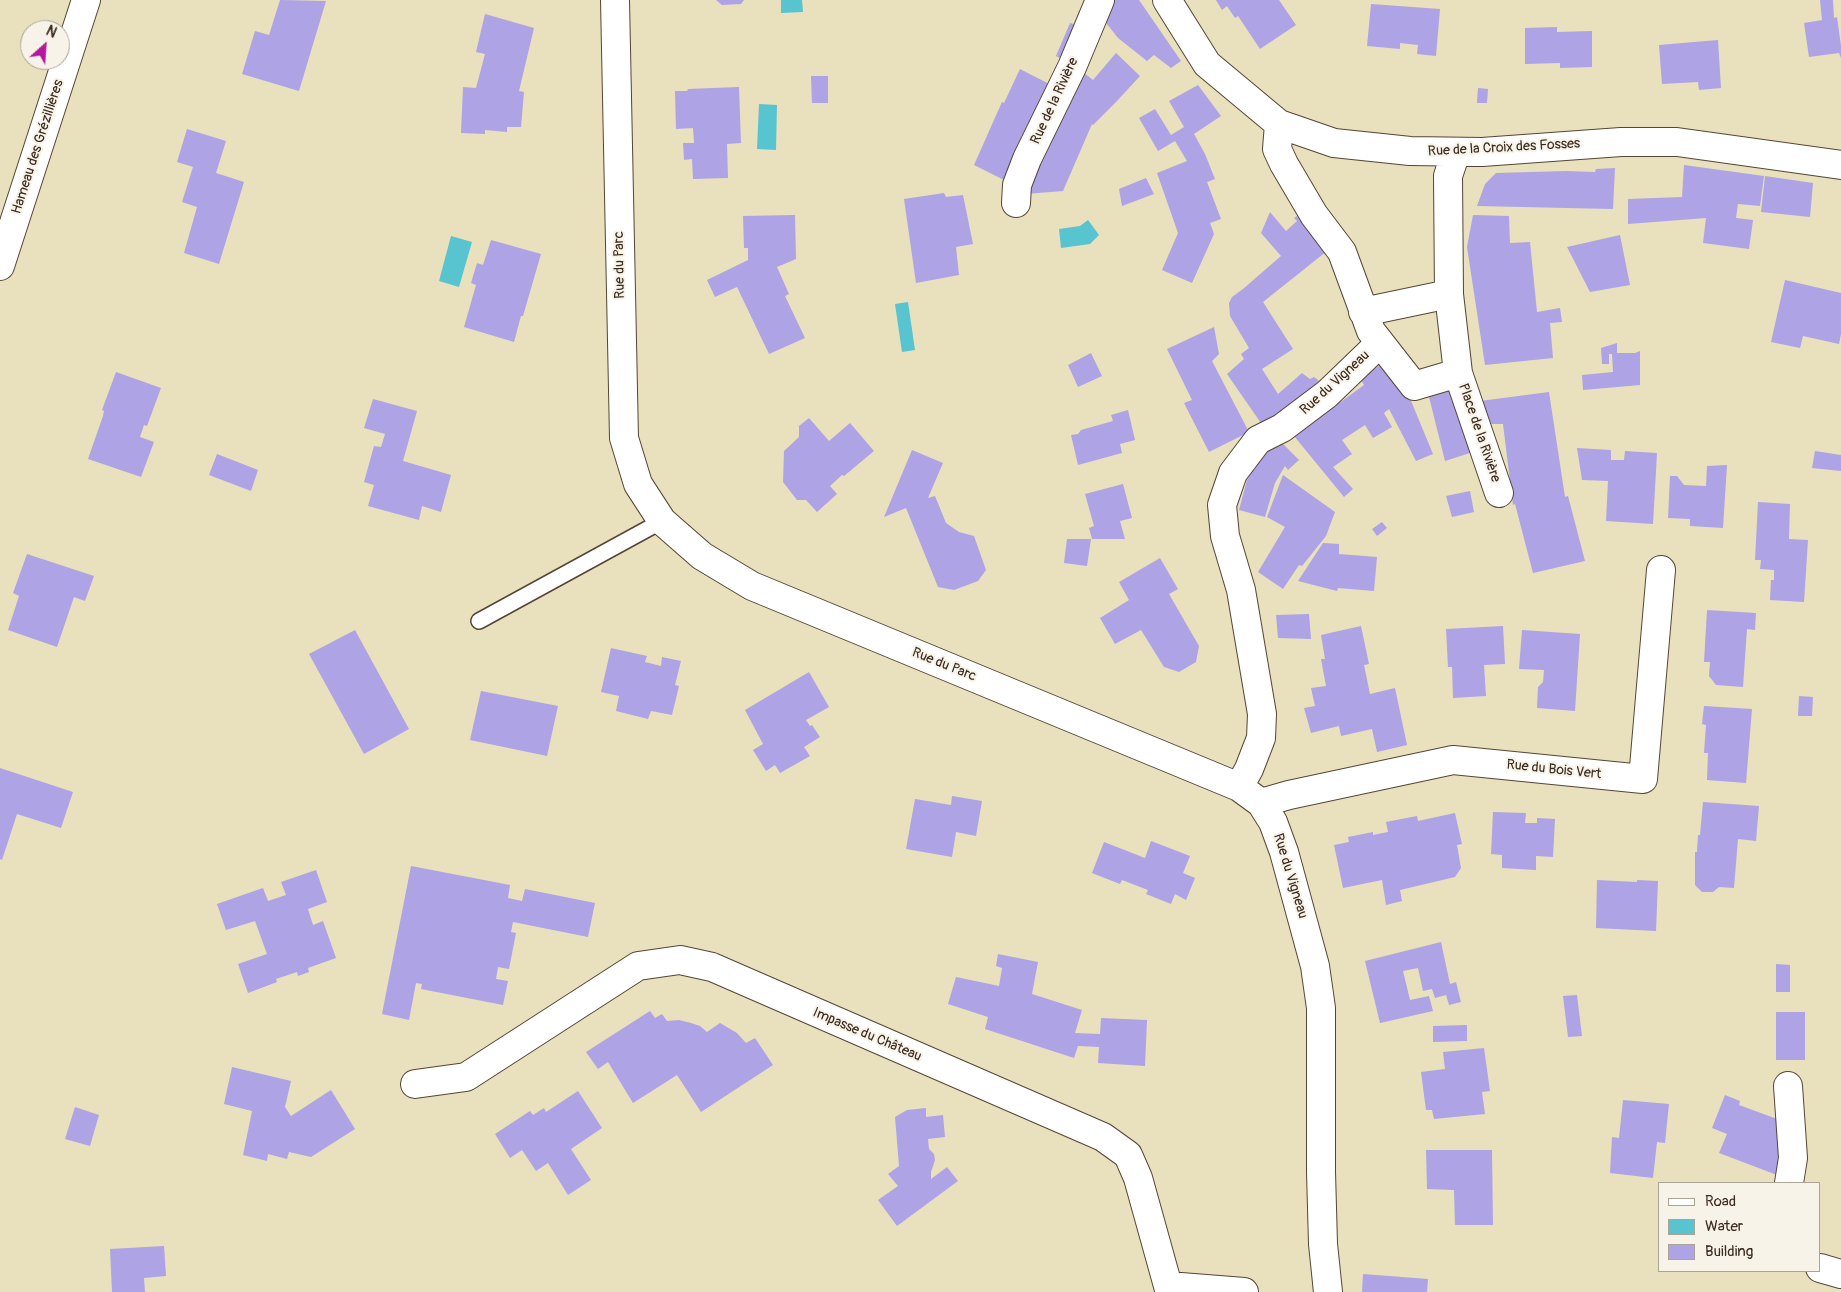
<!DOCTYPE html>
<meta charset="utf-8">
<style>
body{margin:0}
#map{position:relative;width:1841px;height:1292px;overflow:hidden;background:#e9e0bd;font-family:Pangolin,sans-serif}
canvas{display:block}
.legend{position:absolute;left:1658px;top:1182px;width:162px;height:90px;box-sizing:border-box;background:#f7f3e8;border:1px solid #aca397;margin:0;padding:6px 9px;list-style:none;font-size:15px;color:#3b2a1e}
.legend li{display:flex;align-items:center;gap:10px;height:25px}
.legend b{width:25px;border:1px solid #aca397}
.north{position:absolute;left:20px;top:20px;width:50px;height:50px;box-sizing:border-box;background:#f7f3e8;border:1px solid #aca397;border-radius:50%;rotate:26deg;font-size:14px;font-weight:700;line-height:20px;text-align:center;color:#3b2a1e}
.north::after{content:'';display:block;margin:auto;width:18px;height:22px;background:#b5179e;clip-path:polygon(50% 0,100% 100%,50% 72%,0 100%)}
</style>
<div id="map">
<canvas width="1841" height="1292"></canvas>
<ul class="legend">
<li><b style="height:6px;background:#fff"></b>Road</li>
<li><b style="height:14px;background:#57c4d0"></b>Water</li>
<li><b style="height:14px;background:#ada3e5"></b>Building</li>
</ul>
<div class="north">N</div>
</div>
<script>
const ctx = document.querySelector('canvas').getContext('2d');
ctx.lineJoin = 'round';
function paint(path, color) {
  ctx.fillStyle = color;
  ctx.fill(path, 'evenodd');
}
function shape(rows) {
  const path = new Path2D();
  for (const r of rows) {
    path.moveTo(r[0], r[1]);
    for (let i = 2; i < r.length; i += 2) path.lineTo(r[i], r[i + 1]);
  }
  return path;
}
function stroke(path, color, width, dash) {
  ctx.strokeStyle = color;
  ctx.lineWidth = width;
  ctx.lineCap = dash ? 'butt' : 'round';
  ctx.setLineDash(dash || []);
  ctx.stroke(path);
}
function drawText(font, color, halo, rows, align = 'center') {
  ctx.font = font + ' Pangolin,sans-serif';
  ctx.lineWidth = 4;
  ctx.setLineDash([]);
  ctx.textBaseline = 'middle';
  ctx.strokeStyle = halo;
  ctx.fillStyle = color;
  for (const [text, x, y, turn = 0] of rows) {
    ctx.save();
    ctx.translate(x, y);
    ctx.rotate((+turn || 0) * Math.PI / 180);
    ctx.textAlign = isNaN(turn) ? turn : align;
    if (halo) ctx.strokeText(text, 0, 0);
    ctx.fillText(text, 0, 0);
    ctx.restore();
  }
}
const water = shape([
 [781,0,802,0,803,12,781,13],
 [759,104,777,105,776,150,757,149],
 [1088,220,1099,235,1090,244,1061,248,1059,229,1080,226],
 [451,236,472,242,459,287,439,281],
 [908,302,915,350,902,352,895,304]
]);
const building = shape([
 [280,0,326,1,299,91,242,74,255,31,269,35],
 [716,0,744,0,741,4,722,5],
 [1113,0,1139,0,1181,61,1171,68,1154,55,1147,61,1118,38,1099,14],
 [1216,0,1279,0,1296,25,1260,49,1238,16,1235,18,1227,6,1222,10],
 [1820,0,1833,0,1834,18,1837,17,1841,46,1841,58,1839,53,1809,57,1804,23,1822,20],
 [1371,4,1440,9,1436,56,1417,54,1418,45,1400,43,1400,49,1367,46],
 [1079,11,1086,14,1067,62,1056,56,1070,23,1074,24],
 [485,14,534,28,519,91,524,92,521,127,507,127,507,132,485,130,485,134,461,133,463,87,476,88,485,54,476,52],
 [1557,27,1557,32,1592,31,1592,67,1560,68,1560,63,1525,64,1525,28],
 [1718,40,1721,88,1699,90,1698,82,1662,84,1659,45],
 [1116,53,1140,76,1117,101,1093,125,1092,124,1063,191,1026,194,1078,68,1093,80],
 [1020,69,1055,87,1008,182,974,165,1002,102,1004,103],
 [811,76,828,76,828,103,812,103],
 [1198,85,1221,116,1194,134,1205,154,1215,179,1207,182,1221,219,1210,223,1214,234,1192,283,1162,270,1178,233,1157,173,1187,161,1175,141,1158,151,1139,118,1155,109,1171,135,1184,127,1169,101],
 [739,87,741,143,727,144,728,178,693,179,692,159,684,160,683,143,694,143,693,128,676,129,675,91,687,91,688,89],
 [1478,88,1488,89,1487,103,1477,103],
 [187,129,226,141,216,173,244,182,219,264,184,253,197,207,182,202,193,167,177,162],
 [1684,165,1764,176,1760,206,1738,204,1736,218,1753,220,1749,249,1703,243,1706,218,1628,224,1628,199,1682,197],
 [1615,168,1613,209,1477,206,1485,184,1496,173,1566,171,1595,172,1596,169],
 [1765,176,1813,183,1810,217,1761,212],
 [1146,178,1154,194,1122,206,1119,189],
 [944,193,946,197,963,195,973,244,956,247,959,275,916,283,904,199],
 [1270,212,1286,231,1297,221,1294,218,1297,216,1327,251,1263,302,1293,349,1262,369,1278,394,1302,373,1310,379,1314,377,1319,381,1290,408,1263,426,1227,374,1244,359,1241,354,1249,348,1230,316,1229,303,1232,297,1243,289,1281,256,1261,233],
 [795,215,796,259,777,267,789,294,785,296,805,338,769,354,737,287,715,297,707,280,748,260,748,248,744,248,743,216],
 [1473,215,1509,216,1510,243,1530,242,1537,312,1560,308,1562,322,1550,323,1553,358,1485,365,1467,247],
 [1620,235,1630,285,1590,292,1567,247],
 [491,240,541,254,523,316,521,316,514,342,464,327,476,285,471,283,477,263,483,265],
 [1785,280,1841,293,1841,334,1839,344,1803,336,1800,348,1771,342],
 [1214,327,1219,354,1212,361,1249,432,1209,452,1184,403,1192,400,1167,349],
 [1617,343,1617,353,1635,353,1640,351,1640,385,1583,390,1582,375,1613,372,1612,354,1609,354,1609,364,1602,364,1601,348],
 [1091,353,1102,376,1078,387,1068,365],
 [1386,361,1409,396,1433,454,1416,461,1389,409,1384,413,1392,427,1373,438,1365,425,1342,440,1352,454,1333,467,1353,489,1344,497,1294,436,1364,385,1360,378],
 [116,372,161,388,147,426,144,425,140,437,154,442,141,477,88,459,103,416,104,411,102,410],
 [1451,383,1473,452,1445,461,1427,389],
 [1549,392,1565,497,1568,496,1585,561,1533,573,1515,504,1513,505,1503,424,1485,424,1480,401],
 [373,399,417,411,403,461,451,475,441,512,422,506,419,520,368,506,374,485,364,482,374,446,381,447,385,434,364,428],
 [1128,410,1135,440,1120,444,1122,453,1078,465,1071,435,1078,434,1081,430,1113,421,1111,415],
 [809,418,829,441,850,423,874,451,844,476,842,475,830,486,837,494,817,512,806,500,797,500,783,482,784,451,799,437,799,426],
 [1272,442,1283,444,1299,460,1288,470,1285,466,1275,483,1265,517,1239,510,1247,480,1264,447],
 [1577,448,1611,450,1611,460,1624,460,1625,451,1657,453,1653,524,1606,521,1608,481,1582,480],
 [912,450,943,463,928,498,935,496,946,523,959,532,974,536,986,570,978,581,954,590,938,587,906,508,884,517],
 [1815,451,1841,455,1841,471,1812,468],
 [217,454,258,470,251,491,209,475],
 [1727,465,1723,528,1690,526,1690,519,1668,518,1670,476,1677,476,1684,485,1706,486,1707,466],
 [1283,475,1335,512,1326,536,1302,566,1299,565,1283,589,1258,572,1285,527,1267,517],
 [1123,484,1132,518,1120,521,1125,539,1092,539,1089,528,1094,526,1085,494],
 [1470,491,1474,512,1452,517,1446,496],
 [1758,502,1790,504,1789,539,1808,540,1804,602,1770,600,1771,580,1774,580,1774,570,1760,569,1761,560,1755,560],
 [1382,522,1387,528,1377,536,1372,529],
 [1067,539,1091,539,1087,566,1064,563],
 [1323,543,1339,544,1339,554,1377,557,1374,591,1338,588,1337,591,1298,581],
 [27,554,94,576,85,601,74,597,57,647,8,630,19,596,13,593],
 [1160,558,1178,589,1169,594,1199,646,1196,662,1179,672,1164,667,1141,630,1115,644,1100,618,1129,600,1119,582],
 [1707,610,1756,613,1755,630,1747,629,1743,687,1716,685,1709,676,1710,662,1704,662],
 [1309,614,1311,639,1278,638,1276,615],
 [1361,626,1369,664,1364,665,1370,694,1395,688,1407,745,1377,752,1372,729,1341,736,1339,726,1311,733,1304,708,1315,706,1311,688,1326,686,1321,659,1325,659,1321,635],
 [1503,626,1505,664,1484,665,1486,696,1453,698,1452,667,1448,667,1446,629],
 [355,630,409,729,364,754,309,654],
 [1522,630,1580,634,1575,711,1537,708,1538,687,1543,682,1544,670,1519,669],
 [611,648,647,656,645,662,661,666,662,657,681,661,675,685,679,686,672,715,651,711,648,719,616,711,619,696,601,692],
 [809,672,829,707,806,720,810,726,812,725,820,737,804,747,810,756,780,773,775,765,766,771,753,750,763,744,745,710],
 [481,691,558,706,547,756,470,740],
 [1799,696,1813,697,1812,716,1798,716],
 [1704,706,1752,709,1746,783,1707,780,1708,753,1704,753,1706,725,1702,724],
 [0,768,73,792,61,828,17,814,2,860,0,859],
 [952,796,982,801,976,836,956,832,952,857,906,849,915,799,951,805],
 [1703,802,1759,806,1756,841,1738,839,1734,888,1719,887,1713,892,1702,892,1695,885,1695,852,1697,852,1698,835,1700,835],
 [1493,812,1526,813,1525,823,1537,823,1537,818,1555,819,1553,857,1536,856,1536,870,1502,868,1502,855,1491,854],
 [1455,813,1462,844,1457,845,1461,868,1455,877,1400,890,1402,901,1386,905,1382,880,1343,888,1334,845,1349,842,1348,837,1373,832,1373,835,1388,832,1386,822,1417,816,1418,821],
 [1151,841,1190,856,1183,873,1195,878,1186,900,1175,894,1171,904,1146,894,1148,890,1122,880,1120,884,1092,873,1104,842,1145,858],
 [411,866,510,885,508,898,522,901,525,889,595,903,588,937,513,922,511,932,516,933,509,969,498,967,496,979,508,981,503,1005,421,989,422,984,416,983,409,1020,382,1014],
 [316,870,327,902,308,909,313,925,323,921,336,958,308,968,309,972,298,976,297,972,276,979,277,982,248,993,238,964,267,954,255,921,226,930,217,904,263,888,268,901,286,895,281,882],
 [1597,880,1637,882,1637,880,1658,881,1656,931,1596,928],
 [1441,942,1450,984,1456,982,1461,1002,1449,1005,1446,995,1435,998,1432,989,1423,991,1418,968,1403,971,1410,1000,1429,996,1433,1011,1380,1023,1365,961],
 [998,954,1038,962,1032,994,1082,1010,1075,1033,1100,1034,1101,1018,1147,1020,1145,1066,1098,1063,1099,1047,1078,1046,1074,1058,985,1029,988,1017,948,1004,956,977,999,986,1002,968,996,966],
 [1776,964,1790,965,1790,992,1776,992],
 [1577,995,1582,1036,1568,1037,1563,996],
 [650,1011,655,1018,662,1014,667,1021,679,1020,691,1023,700,1026,707,1032,720,1023,737,1033,746,1043,755,1038,773,1065,701,1112,677,1075,633,1103,608,1062,598,1069,586,1052],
 [1776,1012,1805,1012,1805,1060,1776,1060],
 [1467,1025,1467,1041,1433,1042,1433,1026],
 [1484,1048,1490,1091,1482,1092,1485,1114,1434,1119,1432,1110,1426,1110,1421,1072,1445,1069,1443,1052],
 [232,1067,291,1081,285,1107,291,1116,331,1090,355,1129,311,1157,289,1152,287,1159,268,1154,267,1161,243,1155,252,1111,224,1104],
 [578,1091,602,1128,571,1149,591,1180,568,1195,548,1163,536,1171,522,1150,510,1158,495,1134,530,1111,533,1115,544,1108,546,1112],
 [1725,1095,1740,1101,1739,1105,1788,1123,1778,1146,1779,1169,1777,1175,1719,1153,1727,1134,1712,1128],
 [1623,1100,1669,1104,1665,1143,1657,1142,1653,1178,1610,1173,1612,1137,1619,1138],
 [75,1107,99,1115,90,1146,65,1139],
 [926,1108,926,1117,943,1115,945,1137,928,1139,929,1149,934,1154,935,1160,931,1172,931,1179,947,1167,958,1181,897,1226,878,1200,898,1186,888,1174,899,1166,895,1117,907,1110],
 [1426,1150,1492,1150,1493,1225,1455,1225,1454,1190,1427,1189],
 [164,1246,166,1276,144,1278,145,1292,112,1292,110,1249],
 [1363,1274,1428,1279,1427,1292,1362,1292]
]);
const service = shape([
 [479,621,662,521]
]);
const minor = shape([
 [615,0,624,438,638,484,662,521,702,556,752,586,1239,787],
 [1167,0,1207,64,1279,124,1334,143,1410,151,1482,152,1621,142,1677,142,1841,165],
 [1279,124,1277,149,1284,164,1314,215,1342,252,1371,331,1414,386,1458,373,1449,294,1448,176,1456,152],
 [1016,203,1017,185,1027,159,1072,67,1100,0],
 [0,266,86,0],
 [1363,312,1449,294],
 [1458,373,1499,493],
 [1261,803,1289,795,1453,760,1643,779,1661,570],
 [415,1084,466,1077,638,966,680,960,712,967,1103,1137,1128,1155,1138,1178,1168,1286,1244,1292],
 [1788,1086,1793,1158,1789,1183],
 [1820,1268,1841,1274],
 [1328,1292,1323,1244,1321,1172,1321,1008,1315,966,1284,852,1273,822,1261,803,1239,787,1249,769,1261,738,1262,714,1241,590,1225,536,1222,505,1233,473,1258,440,1282,428,1327,394,1380,343]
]);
const streetNames = [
 ["Rue de la Rivière",1055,101,-65],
 ["Hameau des Grézillières",38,147,-72],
 ["Rue de la Croix des Fosses",1504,148,-3],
 ["Rue du Parc",620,265,-91],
 ["Rue du Vigneau",1335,383,-42],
 ["Place de la Rivière",1479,433,71],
 ["Rue du Parc",944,665,22],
 ["Rue du Bois Vert",1554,770,6],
 ["Rue du Vigneau",1290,876,73],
 ["Impasse du Château",867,1035,23]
];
paint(water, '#57c4d0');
paint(building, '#ada3e5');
stroke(service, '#554536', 18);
stroke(minor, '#554536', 30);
stroke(service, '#fff', 15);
stroke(minor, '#fff', 28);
drawText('14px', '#3b2a1e', '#f7f3e8', streetNames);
</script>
